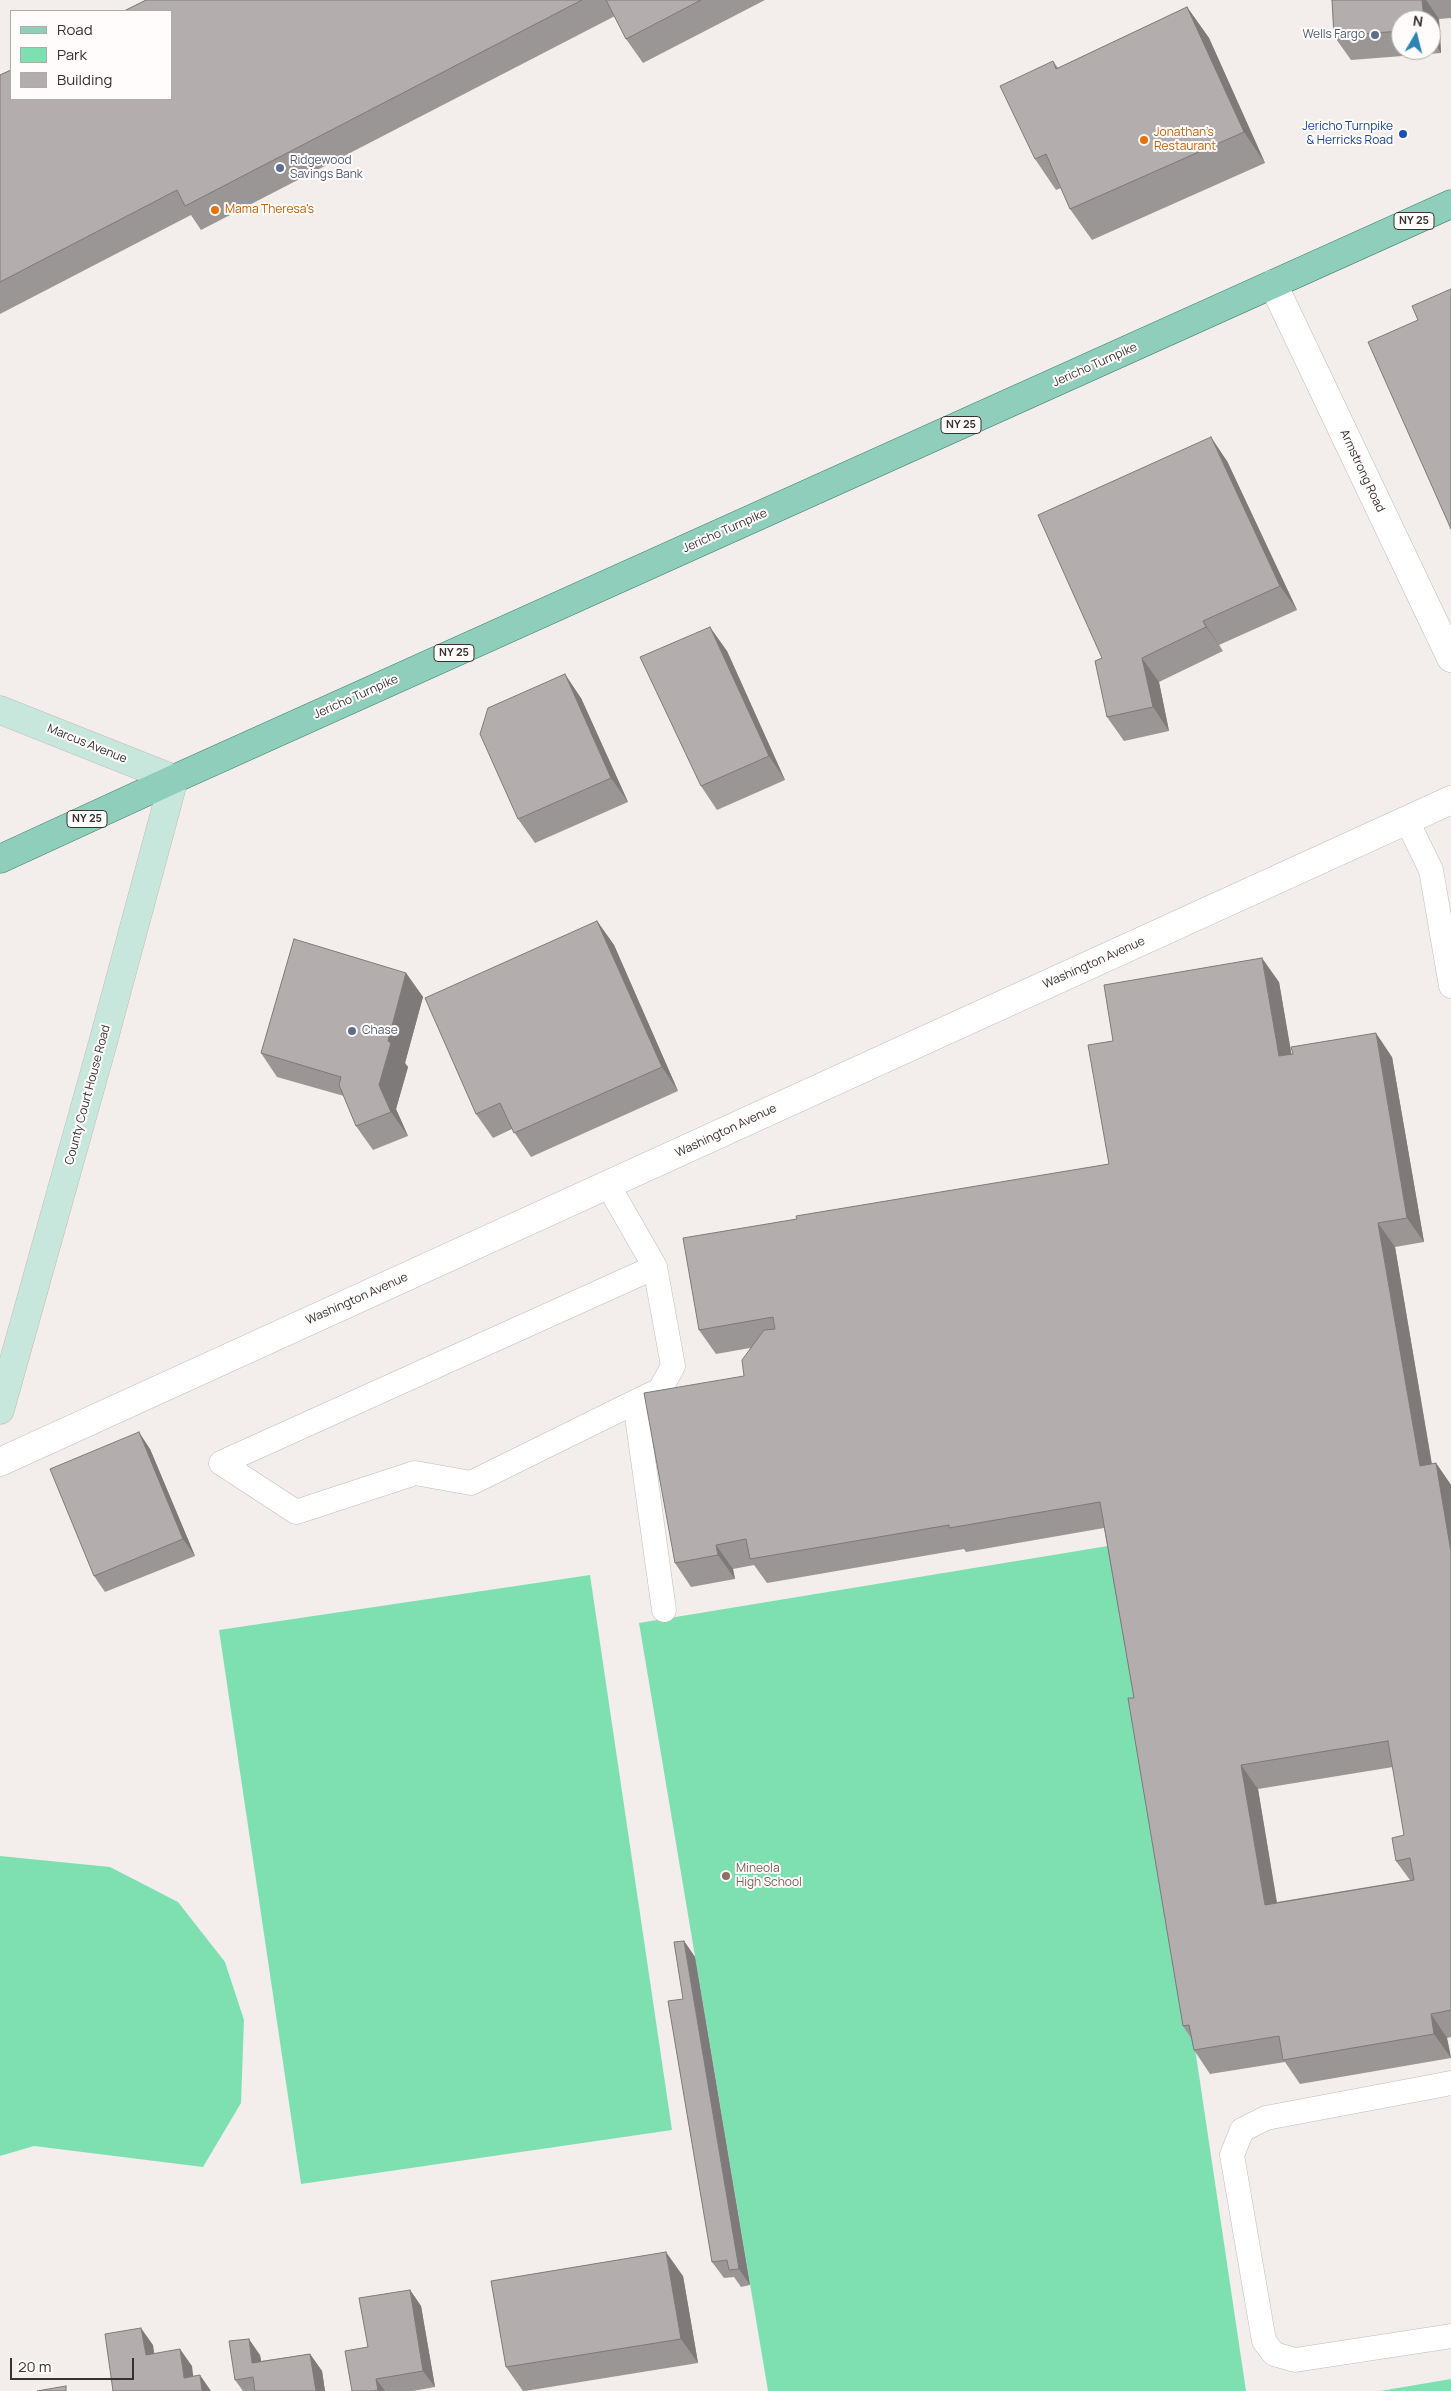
<!DOCTYPE html>
<meta charset="utf-8">
<style>
body{margin:0}
#map{position:relative;width:1451px;height:2391px;overflow:hidden;background:#f3eeec;font-family:Manrope,sans-serif}
canvas{display:block}
.legend{position:absolute;left:10px;top:10px;width:162px;height:90px;box-sizing:border-box;background:#fffcfb;border:1px solid #aeacab;margin:0;padding:6px 9px;list-style:none;font-size:15px;color:#353332}
.legend li{display:flex;align-items:center;gap:10px;height:25px}
.legend b{width:25px;border:1px solid #aeacab}
.north{position:absolute;left:1391px;top:10px;width:50px;height:50px;box-sizing:border-box;background:#fffcfb;border:1px solid #aeacab;border-radius:50%;rotate:8deg;font-size:14px;font-weight:700;line-height:20px;text-align:center;color:#353332}
.north::after{content:'';display:block;margin:auto;width:18px;height:22px;background:#2c84b3;clip-path:polygon(50% 0,100% 100%,50% 72%,0 100%)}
.scale{position:absolute;left:10px;top:2358px;width:124px;height:22px;box-sizing:border-box;border:2px solid #353332;border-top:0;padding-left:6px;font-size:15px;line-height:18px;white-space:nowrap;color:#353332;-webkit-text-stroke:4px #fffcfb;paint-order:stroke}
</style>
<div id="map">
<canvas width="1451" height="2391"></canvas>
<ul class="legend">
<li><b style="height:6px;background:#8ecebb"></b>Road</li>
<li><b style="height:14px;background:#7ee0b1"></b>Park</li>
<li><b style="height:14px;background:#b3aead"></b>Building</li>
</ul>
<div class="north">N</div>
<div class="scale">20 m</div>
</div>
<script>
const ctx = document.querySelector('canvas').getContext('2d');
ctx.lineJoin = 'round';
function paint(path, color) {
  ctx.fillStyle = color;
  ctx.fill(path, 'evenodd');
}
function shape(rows) {
  const path = new Path2D();
  for (const r of rows) {
    path.moveTo(r[0], r[1]);
    for (let i = 2; i < r.length; i += 2) path.lineTo(r[i], r[i + 1]);
  }
  return path;
}
function stroke(path, color, width, dash) {
  ctx.strokeStyle = color;
  ctx.lineWidth = width;
  ctx.lineCap = dash ? 'butt' : 'round';
  ctx.setLineDash(dash || []);
  ctx.stroke(path);
}
function drawText(font, color, halo, rows, align = 'center') {
  ctx.font = font + ' Manrope,sans-serif';
  ctx.lineWidth = 4;
  ctx.setLineDash([]);
  ctx.textBaseline = 'middle';
  ctx.strokeStyle = halo;
  ctx.fillStyle = color;
  for (const [text, x, y, turn = 0] of rows) {
    ctx.save();
    ctx.translate(x, y);
    ctx.rotate((+turn || 0) * Math.PI / 180);
    ctx.textAlign = isNaN(turn) ? turn : align;
    if (halo) ctx.strokeText(text, 0, 0);
    ctx.fillText(text, 0, 0);
    ctx.restore();
  }
}
const green = shape([
 [1120,1544,1246,2391,768,2391,639,1623],
 [590,1575,672,2130,301,2184,219,1630],
 [0,1856,110,1867,178,1902,225,1962,244,2020,241,2103,203,2167,34,2146,0,2156],
 [1451,2379,1451,2391,1380,2391]
]);
const lane = shape([
 [1407,821,1431,870,1451,986],
 [608,1185,655,1267,673,1366,660,1390,635,1402,664,1610],
 [635,1402,471,1483,415,1473,296,1512,221,1463,655,1267],
 [1451,2083,1266,2118,1242,2130,1232,2155,1264,2341,1274,2354,1295,2360,1451,2336]
]);
const street = shape([
 [1273,284,1451,658],
 [0,1462,1451,800]
]);
const secondary = shape([
 [0,710,174,779,102,1046,0,1410]
]);
const primary = shape([
 [0,859,174,779,1451,204]
]);
const wall = shape([
 [146,0,765,0,643,63,626,39,615,16,201,230,191,215,0,314,0,75],
 [1332,0,1451,0,1451,18,1439,19,1441,53,1351,60,1334,36],
 [1401,20,1431,20,1431,50,1401,50],
 [1187,7,1209,38,1265,163,1092,240,1070,209,1061,188,1056,190,1035,159,1053,61,1058,68],
 [1227,461,1297,610,1219,645,1223,651,1159,682,1169,731,1124,741,1107,717,1102,658],
 [727,651,785,780,717,810,701,786],
 [581,698,628,802,535,843,518,819],
 [597,921,614,945,678,1091,531,1157,512,1129,493,1138,476,1114],
 [406,973,423,997,405,1063,408,1067,396,1109,408,1136,373,1150,356,1126,344,1096,277,1077,261,1053],
 [1279,982,1291,1054,1392,1057,1424,1242,1395,1247,1432,1464,1436,1463,1451,1485,1451,2037,1447,2038,1451,2058,1300,2084,1285,2062,1210,2074,1194,2050,1191,2038,1183,2026,1134,1698,1104,1528,966,1552,964,1549,767,1583,754,1565,733,1569,735,1579,691,1587,675,1563,744,1376,750,1348,716,1354,699,1330,797,1219,1109,1164,1113,1041],
 [1393,1767,1404,1835,1396,1861,1410,1880,1277,1902,1258,1789],
 [150,1449,195,1556,105,1592,94,1576],
 [684,1941,695,1957,750,2285,741,2287,734,2277,724,2278,712,2262,683,1999],
 [683,2276,698,2363,525,2391,523,2391,506,2367],
 [410,2290,421,2306,435,2387,413,2391,352,2391,368,2347],
 [310,2354,322,2371,325,2391,243,2391,235,2380,260,2355,261,2361]
]);
const shadedWall = shape([
 [1422,0,1426,0,1439,19,1441,53,1431,38,1431,20,1424,20],
 [1187,7,1209,38,1265,163,1244,132],
 [1211,437,1227,461,1297,610,1280,586],
 [1203,621,1223,651,1206,627],
 [710,627,727,651,785,780,769,756],
 [1142,658,1159,682,1169,731,1153,707],
 [565,674,581,698,628,802,611,778],
 [597,921,614,945,678,1091,662,1067],
 [1262,958,1279,982,1296,1080,1279,1056],
 [406,973,423,997,405,1063,408,1067,396,1109,408,1136,391,1112,379,1085,388,1041],
 [1376,1033,1392,1057,1424,1242,1407,1218],
 [1378,1223,1395,1247,1436,1490,1420,1466],
 [139,1432,150,1449,195,1556,183,1539],
 [1436,1463,1451,1485,1451,1552],
 [716,1545,733,1569,735,1579,718,1555],
 [1241,1765,1258,1789,1281,1929,1265,1905],
 [684,1941,695,1957,750,2285,739,2269],
 [1431,2014,1447,2038,1451,2058,1434,2034],
 [666,2252,683,2276,698,2363,681,2339],
 [410,2290,421,2306,435,2387,423,2371],
 [141,2328,153,2345,157,2371,146,2355],
 [249,2339,260,2355,264,2379,252,2363],
 [180,2349,192,2366,195,2391,184,2378],
 [310,2354,322,2371,325,2391,316,2391],
 [200,2375,211,2391,202,2391],
 [376,2379,385,2391,379,2391,378,2390]
]);
const building = shape([
 [146,0,582,0,185,206,177,190,0,282,0,75,11,70,11,99,171,99,171,11,124,11,146,0],
 [606,0,701,0,626,39,606,0],
 [1332,0,1422,0,1424,20,1401,20,1401,31,1334,36,1332,0],
 [1187,7,1244,132,1070,209,1046,154,1035,159,1000,86,1053,61,1056,69,1187,7],
 [1451,289,1451,529,1368,342,1418,320,1412,306,1451,289],
 [1211,437,1280,586,1203,621,1206,627,1142,658,1153,707,1107,717,1095,661,1102,658,1038,515,1211,437],
 [710,627,769,756,701,786,640,657,710,627],
 [565,674,611,778,518,819,480,734,488,708,565,674],
 [597,921,662,1067,514,1133,500,1103,476,1114,425,998,597,921],
 [294,939,406,973,388,1041,391,1043,379,1085,391,1112,356,1126,339,1085,341,1077,261,1053,294,939],
 [1262,958,1279,1056,1293,1054,1291,1047,1376,1033,1407,1218,1378,1223,1420,1466,1436,1463,1451,1552,1451,2010,1431,2014,1434,2034,1283,2060,1279,2036,1194,2050,1189,2025,1183,2026,1128,1698,1134,1698,1100,1502,949,1528,949,1525,750,1559,746,1539,716,1545,718,1555,675,1563,644,1393,744,1376,742,1360,764,1330,775,1329,773,1317,699,1330,683,1238,797,1219,796,1216,1109,1164,1088,1045,1113,1041,1104,985,1262,958],
 [1388,1741,1404,1835,1392,1838,1396,1861,1410,1858,1414,1880,1265,1905,1241,1765,1388,1741],
 [139,1432,183,1539,94,1576,50,1469,139,1432],
 [684,1941,739,2269,729,2270,727,2260,712,2262,668,2001,683,1999,674,1942,684,1941],
 [666,2252,681,2339,506,2367,491,2281,666,2252],
 [410,2290,423,2371,376,2379,378,2390,373,2391,352,2391,345,2351,368,2347,359,2298,410,2290],
 [141,2328,146,2355,180,2349,184,2378,200,2375,202,2391,113,2391,105,2334,141,2328],
 [249,2339,252,2363,310,2354,316,2391,255,2391,253,2377,235,2380,229,2341,249,2339],
 [66,2386,66,2391,37,2391,66,2386]
]);
const markers = [
 [1375,35,5,"#5c6f8a"],
 [1403,134,5,"#1a4fb4"],
 [1144,140,5,"#e8710a"],
 [280,168,5,"#5c6f8a"],
 [215,210,5,"#e8710a"],
 [352,1031,5,"#5c6f8a"],
 [726,1876,5,"#8d6e63"]
];
const shields = [
 [1414,221,40],
 [961,425,40],
 [454,653,40],
 [87,819,40]
];
const shieldNames = [
 ["NY 25",1414,221],
 ["NY 25",961,425],
 ["NY 25",454,653],
 ["NY 25",87,819]
];
const serviceNames = [
 ["Wells Fargo",1365,35,"right"],
 ["Ridgewood",290,161],
 ["Savings Bank",290,175],
 ["Chase",362,1031]
];
const transitNames = [
 ["Jericho Turnpike",1393,127],
 ["& Herricks Road",1393,141]
];
const foodNames = [
 ["Jonathan’s",1154,133],
 ["Restaurant",1154,147],
 ["Mama Theresa's",225,210]
];
const streetNames = [
 ["Jericho Turnpike",1095,365,-24],
 ["Armstrong Road",1362,471,65],
 ["Jericho Turnpike",725,531,-24],
 ["Jericho Turnpike",356,697,-24],
 ["Marcus Avenue",87,744,22],
 ["Washington Avenue",1094,963,-24],
 ["County Court House Road",88,1095,-75],
 ["Washington Avenue",726,1131,-25],
 ["Washington Avenue",357,1299,-24]
];
const educationNames = [
 ["Mineola",736,1869],
 ["High School",736,1883]
];
paint(green, '#7ee0b1');
stroke(lane, '#c0bbb9', 25);
stroke(street, '#c0bbb9', 29);
stroke(secondary, '#c0bbb9', 29);
stroke(primary, '#3e836d', 29);
stroke(lane, '#fff', 24);
stroke(street, '#fff', 28);
stroke(secondary, '#c7e7dd', 28);
stroke(primary, '#8ecebb', 28);
paint(wall, '#9a9695');
paint(shadedWall, '#7d7a79');
paint(building, '#b3aead');
stroke(building, '#7d7a79', 1);
for (const [x, y, r, color] of markers) {
  const dot = new Path2D();
  dot.arc(x, y, r, 0, 2 * Math.PI);
  ctx.fillStyle = color;
  ctx.fill(dot);
  stroke(dot, '#fffcfb', 2);
}
for (const [x, y, w] of shields) {
  const box = new Path2D();
  box.roundRect(x - w / 2, y - 8.5, w, 17, 4);
  ctx.fillStyle = '#fffcfb';
  ctx.fill(box);
  stroke(box, '#353332', 1);
}
drawText('bold 11px', '#353332', null, shieldNames);
drawText('12px', '#4e5e75', '#fffcfb', serviceNames, 'left');
drawText('12px', '#164399', '#fffcfb', transitNames, 'right');
drawText('12px', '#c56008', '#fffcfb', foodNames, 'left');
drawText('12px', '#353332', '#fffcfb', streetNames);
drawText('12px', '#785e54', '#fffcfb', educationNames, 'left');
</script>
